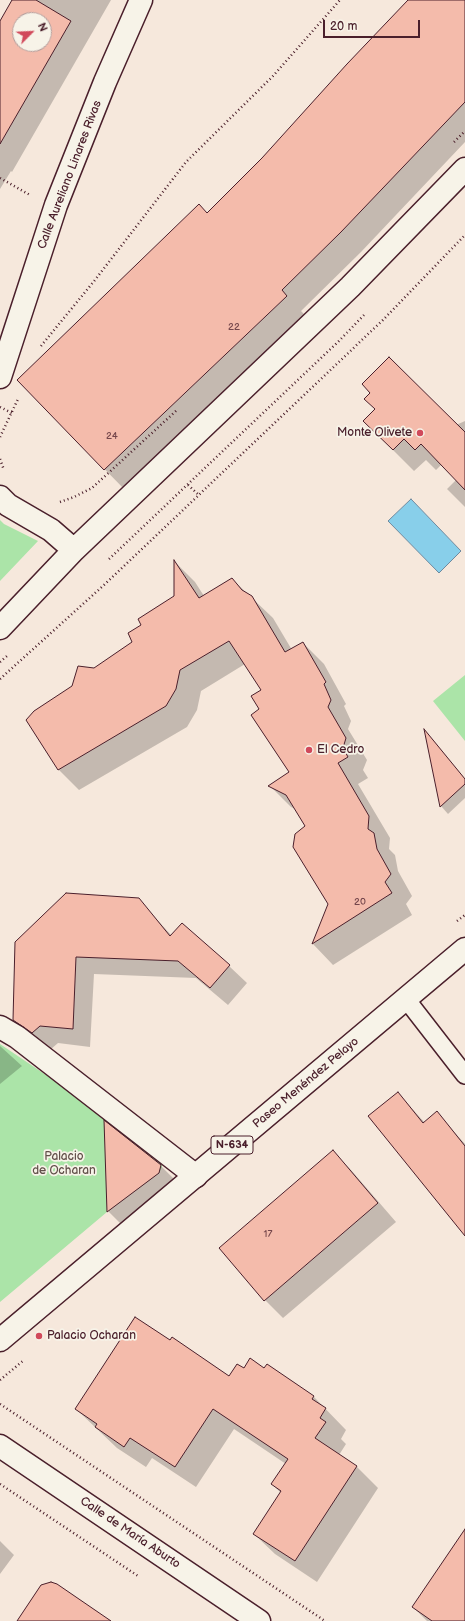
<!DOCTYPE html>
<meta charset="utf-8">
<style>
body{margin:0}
#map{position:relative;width:465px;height:1621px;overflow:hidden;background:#f6e8dc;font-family:"Balsamiq Sans",sans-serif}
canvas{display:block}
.north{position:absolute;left:12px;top:12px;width:40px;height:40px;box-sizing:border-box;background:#f7f3e8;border:1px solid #b29e9c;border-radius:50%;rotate:66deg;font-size:11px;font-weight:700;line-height:16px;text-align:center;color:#4a1f2b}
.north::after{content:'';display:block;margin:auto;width:14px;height:18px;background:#d1495b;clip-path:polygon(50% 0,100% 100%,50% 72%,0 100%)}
.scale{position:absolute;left:323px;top:20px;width:97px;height:18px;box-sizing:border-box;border:2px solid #4a1f2b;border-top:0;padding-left:5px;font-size:12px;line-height:14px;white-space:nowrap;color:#4a1f2b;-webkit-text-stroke:3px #f7f3e8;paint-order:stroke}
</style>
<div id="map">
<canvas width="465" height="1621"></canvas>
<div class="north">N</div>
<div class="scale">20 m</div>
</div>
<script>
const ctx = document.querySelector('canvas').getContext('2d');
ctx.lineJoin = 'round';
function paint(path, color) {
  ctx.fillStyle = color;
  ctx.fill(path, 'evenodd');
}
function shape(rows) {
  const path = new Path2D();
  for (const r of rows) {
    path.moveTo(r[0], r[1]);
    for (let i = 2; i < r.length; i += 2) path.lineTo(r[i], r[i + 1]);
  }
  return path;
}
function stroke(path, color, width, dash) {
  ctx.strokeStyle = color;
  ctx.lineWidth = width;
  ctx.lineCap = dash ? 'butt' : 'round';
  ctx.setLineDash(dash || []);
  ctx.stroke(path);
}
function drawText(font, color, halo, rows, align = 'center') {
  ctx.font = font + ' "Balsamiq Sans",sans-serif';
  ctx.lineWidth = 3.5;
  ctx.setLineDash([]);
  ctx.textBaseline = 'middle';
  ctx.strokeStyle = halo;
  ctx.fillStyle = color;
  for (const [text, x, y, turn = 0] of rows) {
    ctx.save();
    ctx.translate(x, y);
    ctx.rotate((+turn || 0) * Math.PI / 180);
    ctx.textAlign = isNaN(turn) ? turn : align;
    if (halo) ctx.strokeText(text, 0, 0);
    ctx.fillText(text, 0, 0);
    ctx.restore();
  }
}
const green = shape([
 [0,520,4,524,38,541,0,581],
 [465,675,465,741,433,701],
 [0,1044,104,1114,161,1158,162,1167,159,1173,107,1212,0,1302]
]);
const water = shape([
 [411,499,461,551,439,573,388,521,411,499]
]);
const shadow = shape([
 [13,0,111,0,12,172,11,171,0,189,0,23],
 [20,20,44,20,44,44,20,44],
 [410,0,465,0,465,142,361,252,301,311,306,316,124,489,18,380,207,214,263,159],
 [364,421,456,425,465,421,465,507,447,489,457,479,442,464,436,470,426,460,414,471],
 [175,562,195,582,204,596,232,579,273,618,292,650,303,643,324,664,346,704,344,706,351,721,348,729,367,760,363,770,368,778,358,784,390,838,389,849,395,855,398,871,412,896,406,904,412,915,333,965,313,944,330,904,307,826,297,810,291,807,270,786,290,773,261,710,262,690,245,664,201,691,197,710,187,727,79,790,58,769,73,687,94,669,133,643,142,625,175,596],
 [426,732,465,779,465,798,448,814,441,806],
 [66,894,138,899,172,936,229,966,247,983,228,1005,196,978,94,974,90,1047,58,1043,50,1050,32,1038,14,1020],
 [0,1046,22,1066,0,1084],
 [398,1093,425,1123,437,1113,465,1144,465,1235],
 [105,1123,161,1166,175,1180,122,1225,108,1211],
 [333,1152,351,1170,396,1222,283,1318,265,1300,220,1248],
 [244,1369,265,1369,314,1397,346,1430,341,1439,346,1444,339,1455,357,1467,378,1488,317,1582,275,1554,254,1534,281,1493,272,1484,286,1464,234,1429,196,1487,152,1458,146,1467,117,1448,76,1409,230,1377],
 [0,1541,14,1555,0,1574],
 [465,1557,465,1621,427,1621,413,1607]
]);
const building = shape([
 [12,0,36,0,71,21,0,144,0,21,12,0],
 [20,20,44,20,44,44,20,44,20,20],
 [408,0,465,0,465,102,341,232,282,290,287,296,104,470,17,380,199,204,207,213,262,158,347,64,408,0],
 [389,357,465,432,465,490,421,444,415,450,404,439,393,450,363,421,375,409,364,399,370,393,362,384,389,357],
 [174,560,199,598,232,578,242,590,252,596,285,652,303,642,326,682,324,684,331,700,328,707,346,738,343,748,348,757,338,763,369,816,368,829,374,833,377,849,391,874,385,882,392,893,312,944,328,904,293,847,295,834,305,826,286,795,268,786,289,772,251,715,259,709,251,696,261,690,229,641,180,670,176,689,166,706,58,770,26,720,34,711,72,686,78,666,94,668,132,642,128,633,141,625,138,619,174,596,174,560],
 [424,729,465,779,465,784,440,807,424,729],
 [66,893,139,898,170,936,182,923,230,965,210,988,178,961,76,957,73,1029,40,1026,32,1033,13,1020,15,942,66,893],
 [398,1092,423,1123,437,1111,465,1146,465,1236,368,1116,398,1092],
 [104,1120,161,1165,159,1173,107,1212,104,1120],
 [333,1150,378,1203,264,1301,219,1248,333,1150],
 [135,1317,170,1340,172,1337,229,1376,237,1364,244,1368,250,1358,264,1368,267,1364,314,1396,312,1399,326,1408,320,1418,326,1422,315,1438,357,1466,295,1561,253,1534,281,1491,271,1484,288,1459,213,1409,175,1467,130,1438,124,1447,95,1427,97,1424,75,1409,135,1317],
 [465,1529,465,1621,432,1621,412,1607,465,1529],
 [51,1582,57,1584,111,1621,17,1621,41,1585,51,1582]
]);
const path = shape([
 [454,142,465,131],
 [0,178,30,195],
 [41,346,95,280,186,162,273,76,340,0],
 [0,407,12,413],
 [0,437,18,399],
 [0,459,4,470],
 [188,485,199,495],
 [60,502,74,497,92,488,177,410],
 [109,559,338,342,364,315],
 [0,662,7,656],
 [0,679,104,585,383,320,465,235],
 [457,921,465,915],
 [0,1380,24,1360],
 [0,1404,325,1621],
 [0,1484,138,1576]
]);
const lane = shape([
 [406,999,465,1075]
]);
const street = shape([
 [0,377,56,205,105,82,141,0],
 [0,497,8,505,51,530,74,550],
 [0,628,74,550,350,287,465,169],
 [0,1027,17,1037,196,1176],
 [0,1446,259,1621]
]);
const highway = shape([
 [0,1340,465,949]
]);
const markers = [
 [420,433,4,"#d1495b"],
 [309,750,4,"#d1495b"],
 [39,1336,4,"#d1495b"]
];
const numberNames = [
 ["22",234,327],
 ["24",112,436],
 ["20",360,902],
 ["17",268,1234]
];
const shields = [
 [232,1145,42]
];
const shieldNames = [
 ["N-634",232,1145]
];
const streetNames = [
 ["Calle Aureliano Linares Rivas",70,175,-69],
 ["Paseo Menéndez Pelayo",306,1083,-40],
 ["Calle de María Aburto",130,1533,34]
];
const poiNames = [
 ["Monte Olivete",412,433,"right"],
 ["El Cedro",317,750],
 ["Palacio Ocharan",47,1336]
];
const parkNames = [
 ["Palacio",64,1157],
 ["de Ocharan",64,1171]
];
paint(green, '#abe4a8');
paint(water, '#88cfea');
stroke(water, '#6f899e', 1);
paint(shadow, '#0003');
paint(building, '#f4bbab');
stroke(building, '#4a1f2b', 1);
stroke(lane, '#4a1f2b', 20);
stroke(street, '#4a1f2b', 25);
stroke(highway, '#4a1f2b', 25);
stroke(path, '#4a1f2b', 2.5, [1, 3]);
stroke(lane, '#f7f3e8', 17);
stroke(street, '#f7f3e8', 22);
stroke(highway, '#f7f3e8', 22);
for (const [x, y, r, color] of markers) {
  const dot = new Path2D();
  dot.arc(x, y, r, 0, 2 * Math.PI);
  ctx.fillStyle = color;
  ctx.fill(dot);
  stroke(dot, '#f7f3e8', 1.5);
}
drawText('10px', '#74464b', null, numberNames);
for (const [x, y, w] of shields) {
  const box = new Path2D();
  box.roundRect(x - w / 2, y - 9, w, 18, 3);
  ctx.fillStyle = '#f7f3e8';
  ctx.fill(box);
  stroke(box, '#4a1f2b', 1);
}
drawText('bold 11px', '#4a1f2b', null, shieldNames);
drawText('12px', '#4a1f2b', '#f7f3e8', streetNames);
drawText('12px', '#4a1f2b', '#f7f3e8', poiNames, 'left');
drawText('12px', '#62504a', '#f7f3e8', parkNames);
</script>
